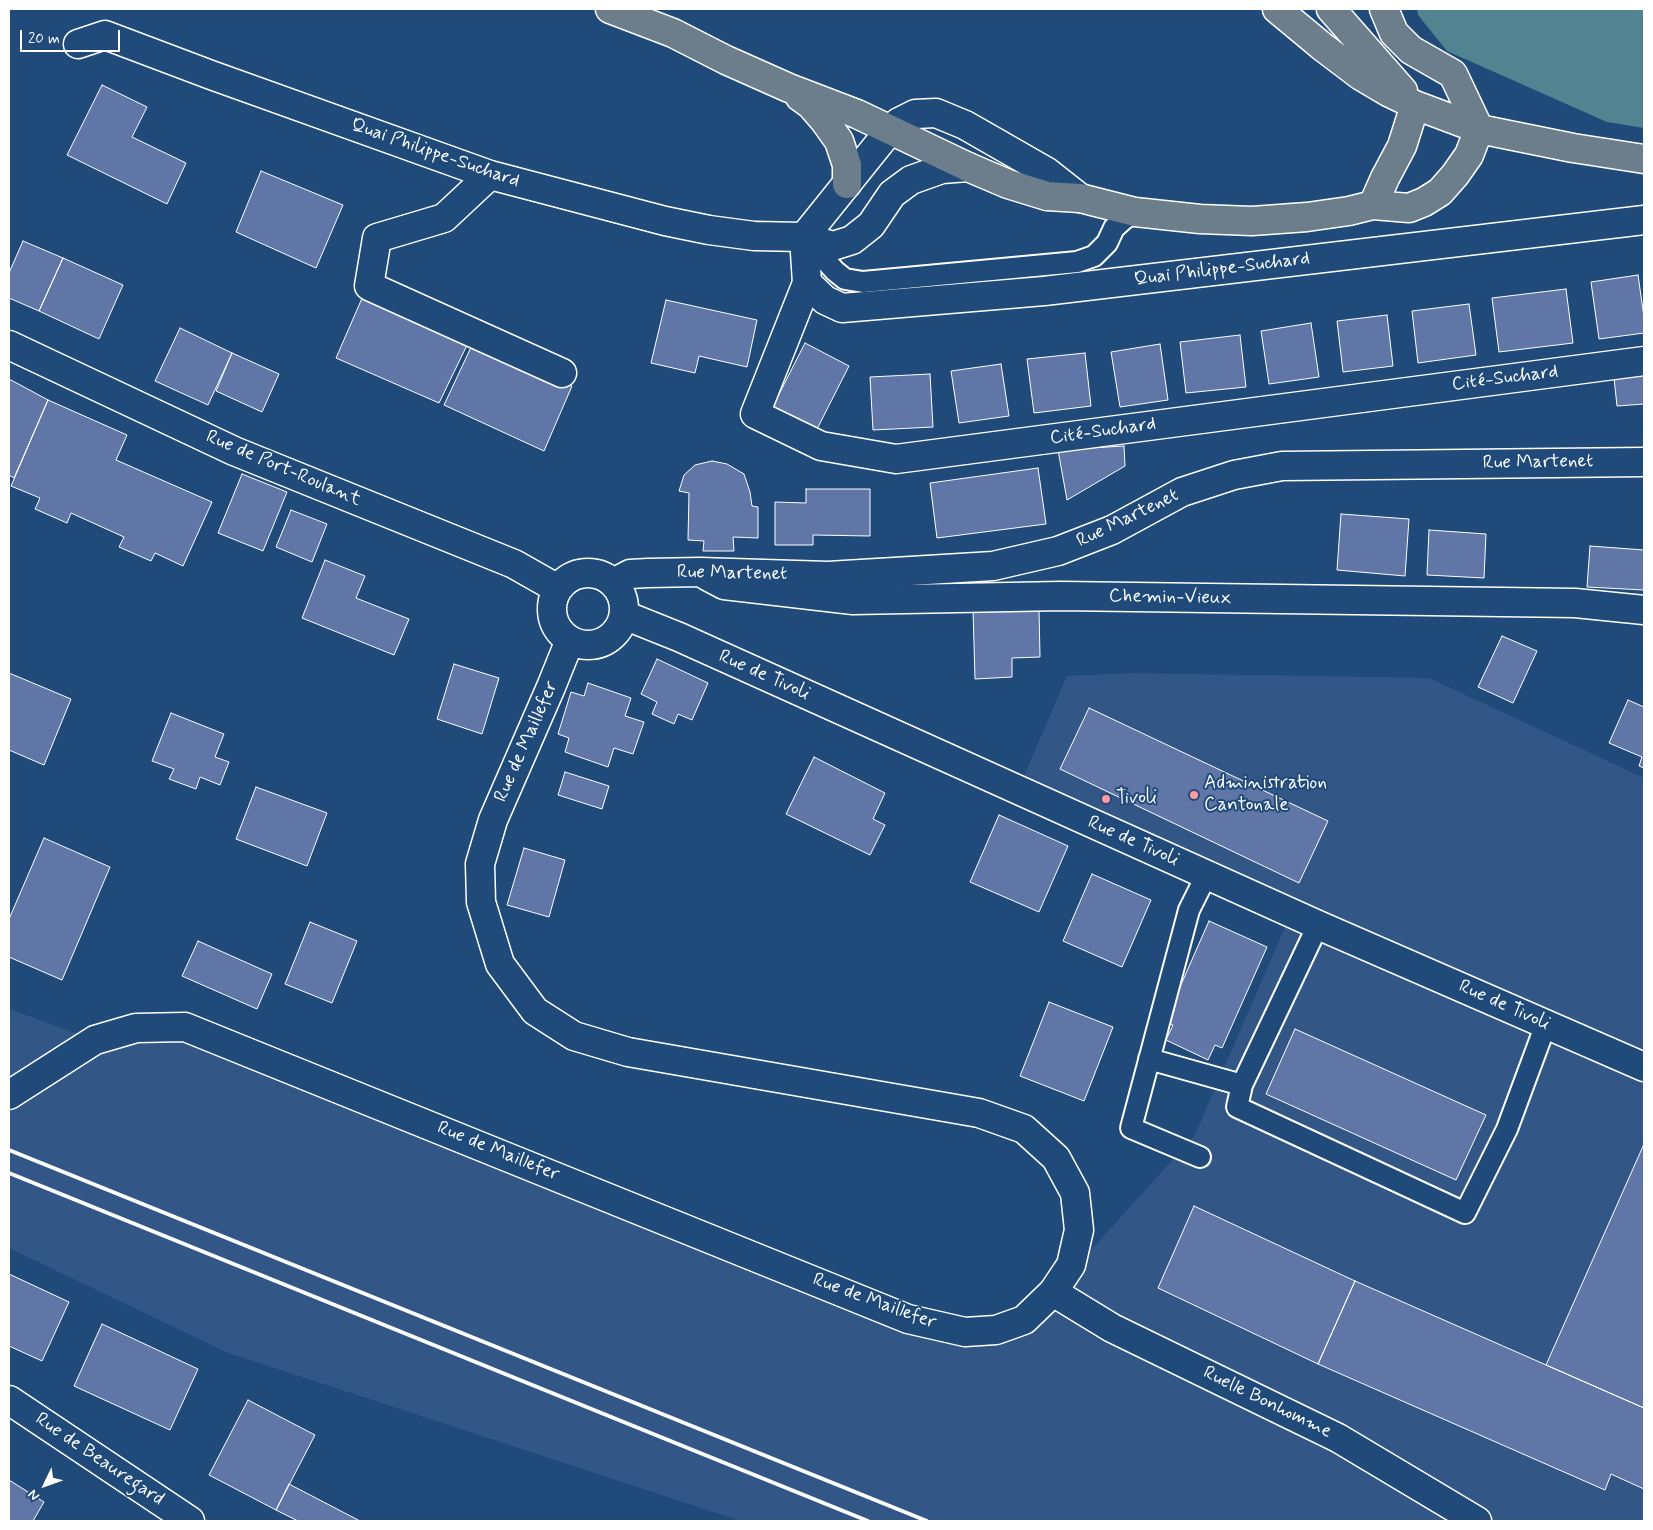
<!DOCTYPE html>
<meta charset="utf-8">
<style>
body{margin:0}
#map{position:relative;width:1653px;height:1530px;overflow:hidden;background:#1f4a7a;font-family:Mynerve,sans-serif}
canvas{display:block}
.frame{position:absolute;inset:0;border:10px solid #fff;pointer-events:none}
.north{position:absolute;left:20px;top:1460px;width:50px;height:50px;-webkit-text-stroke:4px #1f4a7a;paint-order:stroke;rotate:228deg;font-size:14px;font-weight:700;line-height:20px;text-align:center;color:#fff}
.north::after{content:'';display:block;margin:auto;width:18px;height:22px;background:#fff;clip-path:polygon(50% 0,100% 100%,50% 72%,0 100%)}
.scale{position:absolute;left:20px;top:30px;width:100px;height:22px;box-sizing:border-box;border:2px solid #fff;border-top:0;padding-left:6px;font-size:15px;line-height:18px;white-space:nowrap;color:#fff;-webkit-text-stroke:4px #1f4a7a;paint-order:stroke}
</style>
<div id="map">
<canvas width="1653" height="1530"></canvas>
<div class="frame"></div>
<div class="north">N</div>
<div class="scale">20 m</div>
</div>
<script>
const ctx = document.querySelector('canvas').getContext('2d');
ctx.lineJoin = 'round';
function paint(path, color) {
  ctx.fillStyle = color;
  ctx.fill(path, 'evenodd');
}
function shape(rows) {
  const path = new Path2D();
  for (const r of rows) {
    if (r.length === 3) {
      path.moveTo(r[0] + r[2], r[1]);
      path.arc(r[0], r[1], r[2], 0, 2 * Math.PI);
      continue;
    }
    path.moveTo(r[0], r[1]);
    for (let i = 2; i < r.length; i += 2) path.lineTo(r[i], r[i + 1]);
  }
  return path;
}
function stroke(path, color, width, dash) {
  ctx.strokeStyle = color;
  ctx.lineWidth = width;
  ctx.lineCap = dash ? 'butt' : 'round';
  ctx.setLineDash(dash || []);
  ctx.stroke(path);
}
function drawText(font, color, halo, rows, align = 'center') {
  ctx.font = font + ' Mynerve,sans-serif';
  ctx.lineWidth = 4;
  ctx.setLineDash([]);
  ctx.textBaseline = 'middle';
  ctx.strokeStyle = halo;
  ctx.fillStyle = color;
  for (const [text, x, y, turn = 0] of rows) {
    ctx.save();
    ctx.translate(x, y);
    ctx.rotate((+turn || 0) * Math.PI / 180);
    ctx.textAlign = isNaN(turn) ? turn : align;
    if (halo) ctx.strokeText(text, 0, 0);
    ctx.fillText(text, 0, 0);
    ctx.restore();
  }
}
const built = shape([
 [1132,673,1429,678,1644,778,1644,1521,741,1521,226,1352,9,1248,9,1009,95,1040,185,1027,965,1332,1053,1292,1195,1135,1285,927,1013,802,1067,676]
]);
const green = shape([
 [1417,9,1644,9,1644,128,1607,122,1447,51,1418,15]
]);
const building = shape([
 [102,85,147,107,132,137,186,163,167,204,67,155,102,85],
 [261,171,343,205,316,268,236,232,261,171],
 [23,241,63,258,39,311,9,298,9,273,23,241],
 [63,258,123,285,99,339,39,311,63,258],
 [1638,275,1644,317,1644,333,1599,339,1591,282,1638,275],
 [1566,289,1573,343,1499,352,1492,298,1566,289],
 [363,296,469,341,439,403,336,358,363,296],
 [666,300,757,320,747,367,699,356,695,373,651,363,666,300],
 [1469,304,1476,355,1418,363,1412,311,1469,304],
 [1387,315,1393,366,1343,372,1337,321,1387,315],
 [1311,323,1319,377,1269,384,1261,331,1311,323],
 [180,328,232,353,208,405,155,381,180,328],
 [1240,335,1246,387,1186,393,1180,342,1240,335],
 [473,343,572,386,544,451,444,405,473,343],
 [805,343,849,366,815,433,771,410,805,343],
 [1160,344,1168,400,1120,407,1111,352,1160,344],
 [232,353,279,374,262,412,216,391,232,353],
 [1085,353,1091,406,1034,413,1027,359,1085,353],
 [1001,364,1009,416,959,423,951,371,1001,364],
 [930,374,933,427,873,430,870,377,930,374],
 [1644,375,1644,404,1617,406,1614,378,1644,375],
 [9,380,11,380,48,400,14,478,9,475,9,380],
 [48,400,127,435,116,460,212,502,183,566,155,553,151,561,119,547,124,537,71,513,67,523,35,509,40,498,11,486,48,400],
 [1124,446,1125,466,1067,500,1058,450,1124,446],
 [712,461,727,464,744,474,750,492,752,506,758,507,758,538,733,537,734,551,703,551,704,541,688,540,689,493,679,491,684,475,695,465,712,461],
 [1038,468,1046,524,937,538,930,483,1038,468],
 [242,474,287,492,263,551,218,533,242,474],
 [806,489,870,489,870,536,813,535,813,545,775,545,775,502,806,503,806,489],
 [291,510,327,524,312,562,276,547,291,510],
 [1341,514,1409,519,1405,576,1337,570,1341,514],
 [1429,530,1486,534,1484,578,1427,575,1429,530],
 [1590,546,1644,550,1644,590,1587,587,1590,546],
 [325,560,365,576,356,598,409,619,394,655,302,618,325,560],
 [1039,609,1040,657,1012,658,1012,677,975,679,973,610,1039,609],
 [1502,636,1537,651,1513,703,1478,687,1502,636],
 [657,659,708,683,692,720,678,714,674,724,652,714,657,702,641,694,657,659],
 [454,664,499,678,482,734,437,719,454,664],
 [9,673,71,699,44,765,9,750,9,673],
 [588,683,631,698,625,716,644,722,633,754,614,748,608,767,565,752,569,738,558,734,571,692,584,696,588,683],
 [1628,700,1644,707,1644,768,1639,766,1642,757,1609,743,1628,700],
 [1089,708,1328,821,1299,883,1060,769,1089,708],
 [171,713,224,734,215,757,229,762,220,785,200,777,196,789,169,779,174,769,152,761,171,713],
 [814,757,885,793,873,819,885,825,870,855,786,814,814,757],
 [565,772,609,786,602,809,558,795,565,772],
 [256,787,327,813,307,866,236,839,256,787],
 [999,815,1068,846,1039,912,970,882,999,815],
 [44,838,110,867,62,980,9,957,9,919,44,838],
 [524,848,565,860,549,917,507,905,524,848],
 [1092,874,1151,900,1122,967,1063,941,1092,874],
 [1209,921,1267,947,1222,1048,1215,1045,1208,1060,1166,1040,1173,1025,1165,1021,1209,921],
 [310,922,357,941,332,1003,285,984,310,922],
 [198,941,272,974,257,1009,182,976,198,941],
 [1049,1002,1113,1027,1084,1101,1020,1076,1049,1002],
 [1295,1029,1486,1115,1456,1180,1266,1094,1295,1029],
 [1644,1144,1644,1408,1546,1365,1644,1144],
 [1194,1206,1355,1281,1318,1364,1158,1288,1194,1206],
 [9,1274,69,1302,42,1361,9,1346,9,1274],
 [1355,1281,1644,1408,1644,1489,1611,1474,1605,1490,1318,1364,1355,1281],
 [102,1324,198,1369,170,1430,74,1386,102,1324],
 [248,1400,315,1435,276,1510,209,1475,248,1400],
 [9,1480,44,1502,33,1521,9,1521,9,1480],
 [289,1484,360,1521,298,1521,276,1510,289,1484]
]);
const service = shape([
 [804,237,835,271,845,279,863,282,1077,262,1094,256,1107,243,1114,228,1124,219,1135,212],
 [1149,1059,1242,1085,1318,925],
 [1242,1085,1237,1107,1465,1213,1507,1129,1546,1024],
 [1200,1157,1131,1128,1189,910,1207,874]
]);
const pedestrian = shape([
 [807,283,825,300,842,308,1044,291,1644,220]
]);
const minor = shape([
 [78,44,105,35,211,75,490,175,665,221,709,230,754,236,804,237,833,246,852,240,871,225,892,194,911,180,942,169,968,167],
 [490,175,444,218,377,238,369,286,562,373],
 [804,237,807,283,755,414,821,446,896,459,1644,361],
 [804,237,890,130,899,122,915,114,936,113,965,125,1047,172,1080,198],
 [707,576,724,585,853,600,1061,596,1575,603,1644,610],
 [1053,1292,1112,1328,1338,1438,1477,1521],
 [9,1400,190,1521]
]);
const tertiary = shape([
 [9,345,234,451,514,564,558,589],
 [588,609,36],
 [613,583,630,574,648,573,700,572,828,576,993,566,1058,551,1112,530,1182,492,1234,475,1282,466,1644,462],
 [624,615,679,637,1318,925,1644,1067],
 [9,1095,95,1040,136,1028,185,1027,908,1319,965,1332,996,1330,1024,1320,1053,1292,1071,1265,1079,1230,1075,1193,1056,1158,1024,1129,979,1113,628,1052,574,1036,535,1011,500,964,481,902,480,864,493,820,551,687,570,640]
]);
const primary = shape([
 [1277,9,1324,48,1361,76,1388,92,1415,105,1479,129,1573,148,1644,159],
 [1331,9,1403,91],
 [968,167,1008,184,1047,196,1080,198,1135,212,1200,219,1252,221,1307,217,1349,211,1373,205,1409,208,1424,202,1440,192,1455,175,1469,155,1479,129],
 [1373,205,1385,178,1402,146,1415,105]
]);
const motorway = shape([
 [610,9,673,33,726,60,789,88,857,114,968,167],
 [1384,9,1394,33,1411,50,1453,74,1479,129],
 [800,97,811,105,824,120,839,141,847,165,847,184]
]);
const rail = shape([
 [9,1150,927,1521],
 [9,1173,868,1521]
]);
const markers = [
 [1194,795,5,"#ff9aa2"],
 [1106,799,5,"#ff9aa2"]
];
const streetNames = [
 ["Quai Philippe-Suchard",435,154,19],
 ["Quai Philippe-Suchard",1222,270,-7],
 ["Cité-Suchard",1505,379,-7],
 ["Cité-Suchard",1103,432,-8],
 ["Rue Martenet",1538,463,-1],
 ["Rue de Port-Roulant",283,469,23],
 ["Rue Martenet",1128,519,-26],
 ["Rue Martenet",732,574,1],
 ["Chemin-Vieux",1170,598,1],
 ["Rue de Tivoli",764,676,24],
 ["Rue de Maillefer",527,742,-66],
 ["Rue de Tivoli",1133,842,24],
 ["Rue de Tivoli",1504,1006,24],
 ["Rue de Maillefer",498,1152,22],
 ["Rue de Maillefer",874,1302,20],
 ["Ruelle Bonhomme",1267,1403,26],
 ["Rue de Beauregard",99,1460,34]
];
const poiNames = [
 ["Administration",1204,784],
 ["Cantonale",1204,806],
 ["Tivoli",1116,799]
];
paint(built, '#325787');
paint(green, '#518490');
paint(building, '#5f76a6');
stroke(building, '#fff', 1);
stroke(service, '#fff', 24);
stroke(pedestrian, '#fff', 31);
stroke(minor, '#fff', 31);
stroke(tertiary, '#fff', 31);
stroke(primary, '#fff', 31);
stroke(motorway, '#fff', 31);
stroke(service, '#1f4a7a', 20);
stroke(pedestrian, '#1f4a7a', 28);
stroke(minor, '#1f4a7a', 28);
stroke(tertiary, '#1f4a7a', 28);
stroke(primary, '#6c7d8b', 28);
stroke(motorway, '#6c7d8b', 28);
stroke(rail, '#fff', 4);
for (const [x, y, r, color] of markers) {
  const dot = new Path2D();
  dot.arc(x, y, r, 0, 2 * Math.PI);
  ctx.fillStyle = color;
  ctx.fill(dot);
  stroke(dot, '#1f4a7a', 2);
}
drawText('19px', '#fff', '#1f4a7a', streetNames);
drawText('19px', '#fff', '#1f4a7a', poiNames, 'left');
</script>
